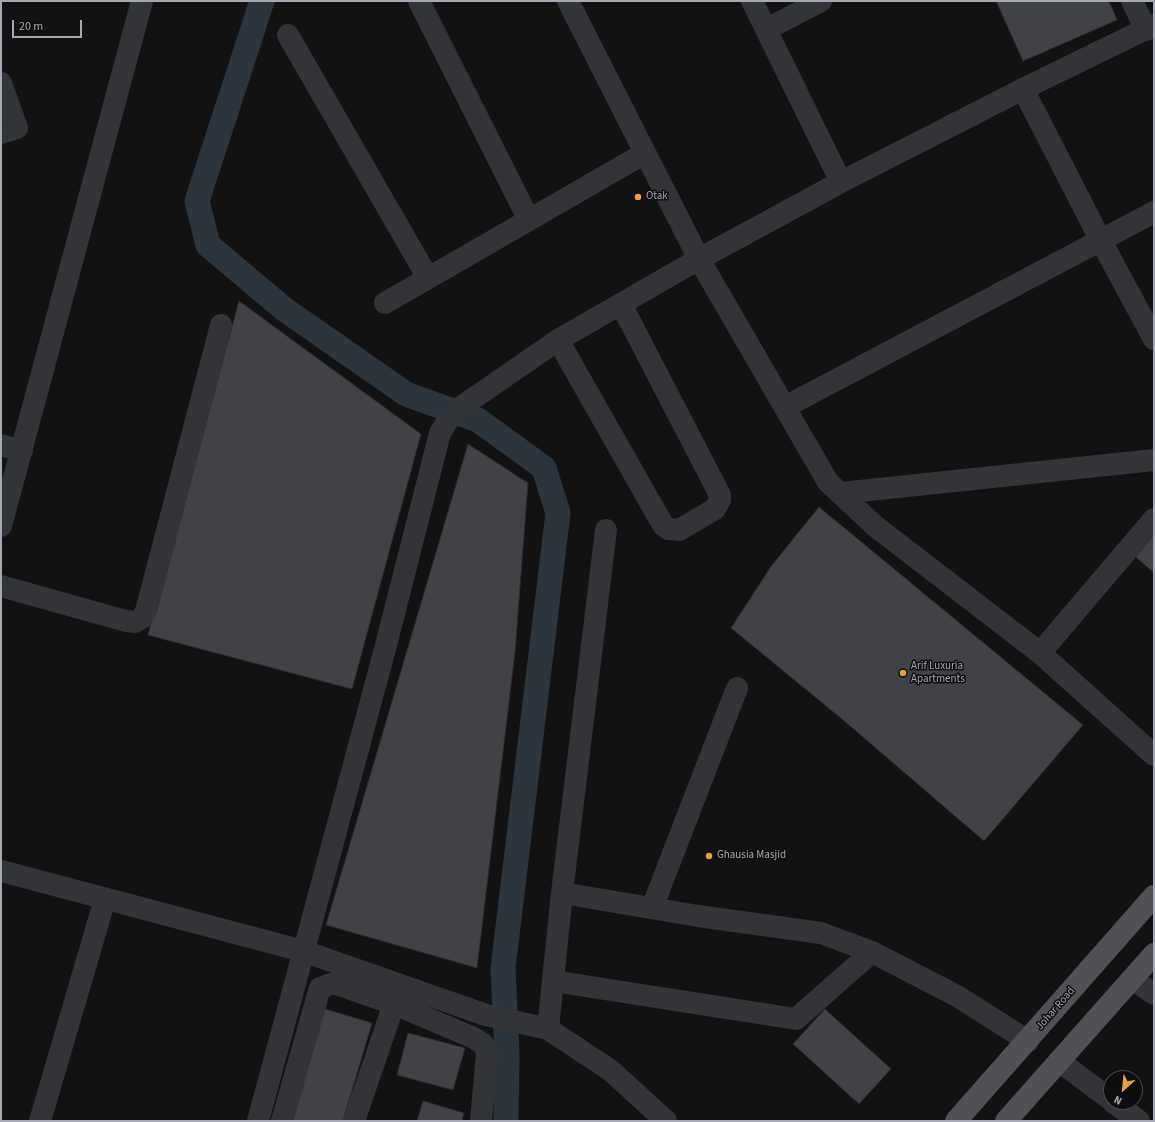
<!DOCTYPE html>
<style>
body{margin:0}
#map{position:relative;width:1155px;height:1122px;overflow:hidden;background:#121213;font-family:"Source Sans 3",sans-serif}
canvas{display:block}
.frame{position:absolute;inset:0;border:2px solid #a4a9b3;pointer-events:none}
.north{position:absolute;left:1103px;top:1070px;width:40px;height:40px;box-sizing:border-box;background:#0d0d0e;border:1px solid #494b50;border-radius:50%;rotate:207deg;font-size:11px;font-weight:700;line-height:16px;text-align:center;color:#a4a9b3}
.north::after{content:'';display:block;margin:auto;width:14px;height:18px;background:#e3a13a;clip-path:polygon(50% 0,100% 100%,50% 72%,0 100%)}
.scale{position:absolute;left:12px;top:20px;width:70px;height:18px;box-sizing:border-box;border:2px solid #a4a9b3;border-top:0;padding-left:5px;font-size:12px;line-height:14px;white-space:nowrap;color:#a4a9b3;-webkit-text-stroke:3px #0d0d0e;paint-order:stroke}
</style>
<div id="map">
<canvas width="1155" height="1122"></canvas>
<div class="frame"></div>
<div class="north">N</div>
<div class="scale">20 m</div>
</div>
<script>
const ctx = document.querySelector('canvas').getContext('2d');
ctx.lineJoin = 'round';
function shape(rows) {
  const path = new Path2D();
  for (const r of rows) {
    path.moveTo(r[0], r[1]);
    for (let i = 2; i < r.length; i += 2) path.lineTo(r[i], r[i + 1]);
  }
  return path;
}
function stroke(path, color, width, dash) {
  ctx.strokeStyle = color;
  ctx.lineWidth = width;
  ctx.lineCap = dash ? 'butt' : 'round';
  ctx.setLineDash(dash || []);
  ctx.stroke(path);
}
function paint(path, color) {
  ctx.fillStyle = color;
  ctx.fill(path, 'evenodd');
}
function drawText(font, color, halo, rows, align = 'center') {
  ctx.font = font + ' "Source Sans 3",sans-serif';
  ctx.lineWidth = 3;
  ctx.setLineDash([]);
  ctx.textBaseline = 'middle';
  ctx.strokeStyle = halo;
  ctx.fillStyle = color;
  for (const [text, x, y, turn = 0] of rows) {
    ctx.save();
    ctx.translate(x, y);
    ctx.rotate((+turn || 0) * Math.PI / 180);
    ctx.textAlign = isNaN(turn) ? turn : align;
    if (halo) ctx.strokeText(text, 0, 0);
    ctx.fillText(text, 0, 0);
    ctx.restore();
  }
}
const canal = shape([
 [262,1,197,201,208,245,284,309,406,394,478,420,544,468,558,513,503,968,507,1056,506,1121]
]);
const building = shape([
 [996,1,1109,1,1117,20,1023,61,996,1],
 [239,301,421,434,352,689,148,635,239,301],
 [468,444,528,483,515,652,477,968,326,925,468,444],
 [819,507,1083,725,984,841,842,719,731,628,772,565,819,507],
 [1154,521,1154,573,1128,550,1154,521],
 [322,1008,372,1023,343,1121,288,1121,322,1008],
 [825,1009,891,1069,859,1104,793,1044,825,1009],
 [408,1033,465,1048,453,1090,397,1075,408,1033],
 [423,1101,464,1113,462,1121,417,1121,423,1101]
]);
const minor = shape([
 [419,1,529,220],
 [568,1,699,259,828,482,875,526,1040,653,1154,755],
 [752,1,841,182],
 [1132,1,1146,30],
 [767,29,821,1],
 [288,35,428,278],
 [1,83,17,128,1,133],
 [1023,89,1101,241,1154,339],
 [385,303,645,153],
 [558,340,663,525,668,529,679,530,715,509,720,500,720,495,621,304],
 [785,407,1154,212],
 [1,445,22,451],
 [841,493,1154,460],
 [1,526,142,1],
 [1,586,126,621,135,622,142,618,146,611,221,325],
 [1040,653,1154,519],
 [1,871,303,951,486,1015,548,1029,610,1070,666,1121],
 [562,893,698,916,821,933,872,952,957,996,1028,1041],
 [652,908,737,688],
 [1132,979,1154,994],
 [553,981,796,1019,872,952],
 [548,1029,562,893,606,530],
 [1059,1061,1111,1100],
 [1113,1102,1139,1121],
 [40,1121,105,899],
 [258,1121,385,649,440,433,448,420,461,407,558,340,699,259,841,182,1023,89,1154,25],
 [282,1121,320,988,334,983,394,1004,474,1038,483,1044,487,1052,481,1121],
 [354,1121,394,1004]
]);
const primary = shape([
 [956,1121,1154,896],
 [1006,1121,1154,954]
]);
const markers = [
 [638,197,4,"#e3a13a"],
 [903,673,4,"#e3a13a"],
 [709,856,4,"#e3a13a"]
];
const poiNames = [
 ["Otak",646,197],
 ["Arif Luxuria",911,667],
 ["Apartments",911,680],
 ["Ghausia Masjid",717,856]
];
const streetNames = [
 ["Johar Road",1056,1009,-49]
];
stroke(canal, '#2c353b', 25);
paint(building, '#414246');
stroke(building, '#2c2c2f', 1);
stroke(minor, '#333438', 22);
stroke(primary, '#4f5157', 22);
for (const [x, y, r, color] of markers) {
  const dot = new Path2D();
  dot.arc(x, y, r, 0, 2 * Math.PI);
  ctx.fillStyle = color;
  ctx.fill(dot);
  stroke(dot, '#0d0d0e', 1.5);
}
drawText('11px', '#a4a9b3', '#0d0d0e', poiNames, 'left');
drawText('11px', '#a4a9b3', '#0d0d0e', streetNames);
</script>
